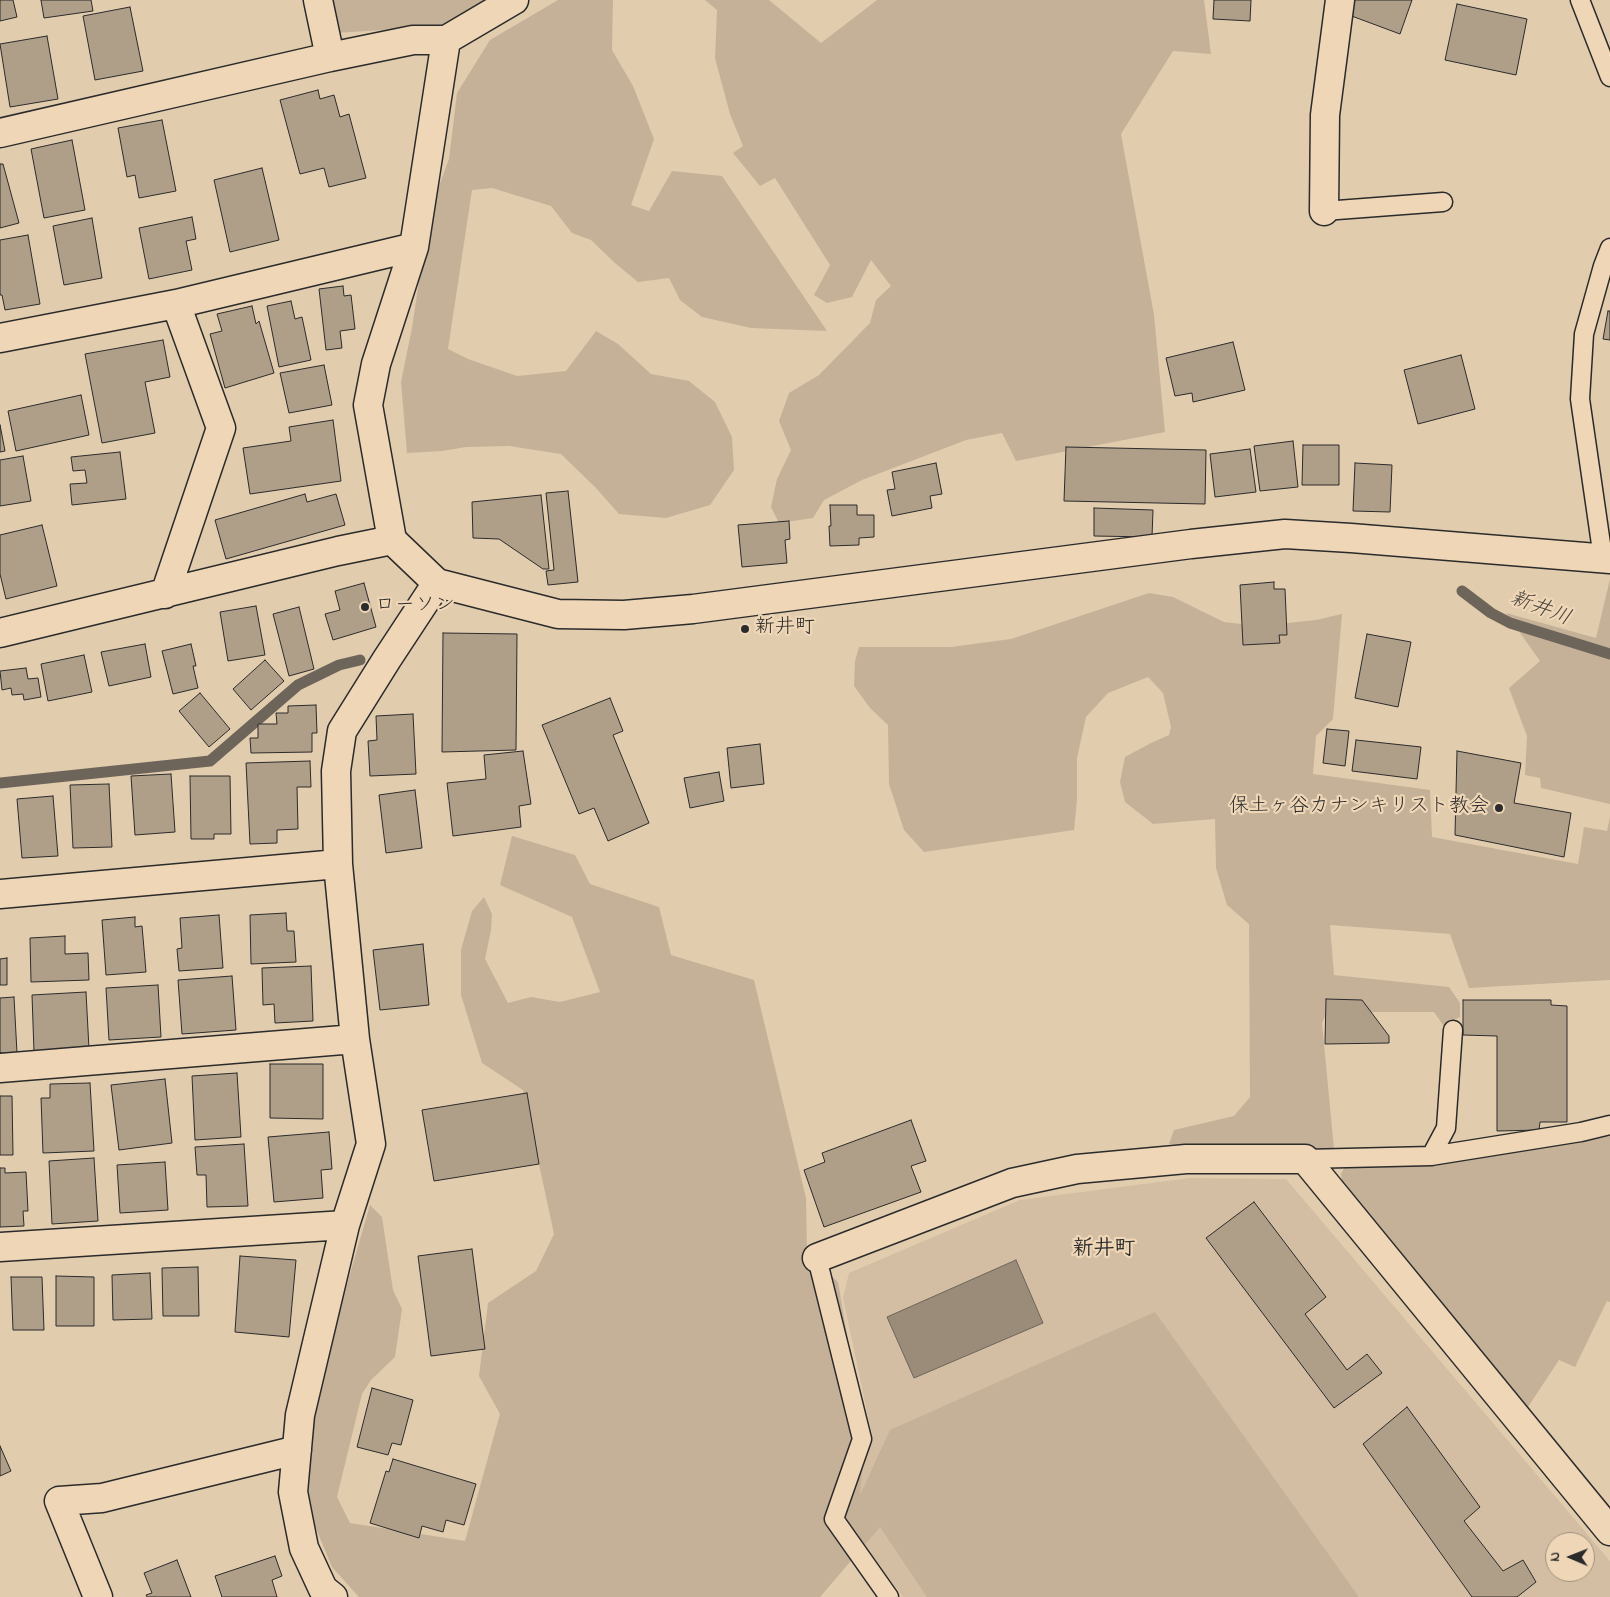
<!DOCTYPE html>
<meta charset="utf-8">
<style>
body{margin:0}
#map{position:relative;width:1610px;height:1597px;overflow:hidden;background:#e2ccae;font-family:"Indie Flower",sans-serif}
canvas{display:block}
.north{position:absolute;left:1545px;top:1532px;width:50px;height:50px;box-sizing:border-box;background:#eed6b6;border:1px solid #a0927e;border-radius:50%;rotate:271deg;font-size:14px;font-weight:700;line-height:20px;text-align:center;color:#2b2b2b}
.north::after{content:'';display:block;margin:auto;width:18px;height:22px;background:#2b2b2b;clip-path:polygon(50% 0,100% 100%,50% 72%,0 100%)}
</style>
<div id="map">
<canvas width="1610" height="1597"></canvas>
<div class="north">N</div>
</div>
<script>
const ctx = document.querySelector('canvas').getContext('2d');
ctx.lineJoin = 'round';
function paint(path, color) {
  ctx.fillStyle = color;
  ctx.fill(path, 'evenodd');
}
function shape(rows) {
  const path = new Path2D();
  for (const r of rows) {
    path.moveTo(r[0], r[1]);
    for (let i = 2; i < r.length; i += 2) path.lineTo(r[i], r[i + 1]);
  }
  return path;
}
function stroke(path, color, width, dash) {
  ctx.strokeStyle = color;
  ctx.lineWidth = width;
  ctx.lineCap = dash ? 'butt' : 'round';
  ctx.setLineDash(dash || []);
  ctx.stroke(path);
}
function drawText(font, color, halo, rows, align = 'center') {
  ctx.font = font + ' "Indie Flower","Klee One",sans-serif';
  ctx.lineWidth = 4.5;
  ctx.setLineDash([]);
  ctx.textBaseline = 'middle';
  ctx.strokeStyle = halo;
  ctx.fillStyle = color;
  for (const [text, x, y, turn = 0] of rows) {
    ctx.save();
    ctx.translate(x, y);
    ctx.rotate((+turn || 0) * Math.PI / 180);
    ctx.textAlign = isNaN(turn) ? turn : align;
    if (halo) ctx.strokeText(text, 0, 0);
    ctx.fillText(text, 0, 0);
    ctx.restore();
  }
}
const built = shape([
 [1190,1178,1286,1179,1610,1561,1610,1597,903,1597,842,1516,872,1435,843,1298,849,1273,1020,1200],
 [1555,1542,1585,1542,1585,1572,1555,1572]
]);
const green = shape([
 [331,0,488,0,449,26,335,33],
 [558,0,613,0,612,50,633,86,654,139,631,205,649,211,672,171,722,176,827,331,751,328,702,317,680,300,669,278,638,282,615,263,591,240,572,233,551,206,492,188,472,190,448,349,468,359,517,376,566,371,596,331,618,344,651,374,689,381,715,402,732,437,734,470,710,505,666,518,619,514,596,488,561,454,509,446,466,447,442,451,407,453,401,382,412,328,429,213,449,159,457,93,490,40],
 [705,0,769,0,821,43,877,0,1204,0,1211,54,1173,51,1121,134,1154,315,1165,432,1016,461,1002,433,966,440,862,480,824,500,813,518,779,523,771,507,777,479,791,450,779,421,789,393,819,375,870,323,876,300,891,286,871,260,852,297,827,303,814,295,830,265,775,178,760,186,733,153,743,146,730,114,715,58,717,10],
 [1610,579,1610,804,1541,788,1540,778,1525,775,1527,736,1509,688,1540,661,1506,613,1596,638],
 [1149,593,1173,597,1224,622,1259,626,1316,620,1342,614,1333,719,1316,736,1313,774,1430,790,1432,837,1578,864,1584,827,1607,831,1610,817,1610,980,1469,988,1450,934,1330,925,1334,975,1449,987,1460,1003,1460,1017,1443,1025,1434,1012,1327,1012,1322,1023,1334,1149,1169,1144,1174,1130,1234,1116,1250,1097,1249,924,1227,905,1216,868,1215,819,1153,824,1125,802,1120,782,1125,757,1151,743,1169,735,1171,727,1163,693,1148,677,1108,693,1086,717,1077,758,1077,800,1074,830,924,852,904,830,889,784,888,725,870,708,854,686,855,661,859,647,951,647,1011,639],
 [512,836,575,855,590,884,659,907,671,955,754,980,806,1198,807,1255,838,1282,865,1440,860,1495,890,1430,1155,1312,1359,1597,927,1597,880,1527,820,1597,359,1597,332,1567,315,1526,307,1484,316,1391,370,1205,382,1217,393,1290,402,1309,395,1357,371,1380,362,1394,337,1497,350,1523,465,1541,500,1414,479,1376,488,1303,536,1271,554,1234,523,1090,482,1063,461,995,461,950,472,911,484,897,492,914,491,930,485,959,508,1003,531,997,560,1002,600,992,572,917,500,885],
 [1610,1131,1610,1302,1607,1301,1575,1367,1559,1360,1528,1407,1342,1181,1341,1174,1344,1168,1445,1158]
]);
const water = shape([
 [1016,1260,1043,1323,914,1378,887,1317,1016,1260]
]);
const stream = shape([
 [1462,591,1491,613,1510,623,1610,654],
 [0,783,210,761,298,685,339,665,360,660]
]);
const building = shape([
 [0,0,13,0,17,17,0,21,0,0],
 [41,0,91,0,93,11,44,18,41,0],
 [1214,0,1251,0,1250,21,1213,19,1214,0],
 [1354,0,1412,0,1400,34,1349,15,1354,0],
 [1457,4,1527,19,1516,75,1445,60,1457,4],
 [130,7,143,71,95,80,83,16,130,7],
 [47,36,58,99,10,107,0,44,47,36],
 [318,90,320,99,334,95,340,117,349,114,366,178,329,187,324,168,300,174,280,100,318,90],
 [162,120,176,191,139,198,135,175,127,177,118,128,162,120],
 [72,140,85,210,44,218,31,149,72,140],
 [0,164,3,164,19,223,0,228,0,164],
 [262,168,279,240,230,252,214,180,262,168],
 [192,217,196,239,186,241,192,270,149,279,139,228,192,217],
 [92,218,102,278,64,285,53,226,92,218],
 [28,235,40,304,5,310,2,295,0,295,0,240,28,235],
 [343,286,344,296,351,295,355,329,340,331,342,348,326,350,319,289,343,286],
 [291,301,295,319,302,317,311,360,279,367,267,306,291,301],
 [252,306,256,324,259,321,274,373,225,388,210,334,222,331,217,314,252,306],
 [1608,311,1610,311,1610,340,1603,339,1608,311],
 [163,340,170,377,145,382,155,433,102,443,85,354,163,340],
 [1233,342,1245,390,1193,402,1192,393,1175,396,1166,358,1233,342],
 [1461,355,1475,409,1418,424,1404,370,1461,355],
 [324,365,332,405,289,413,280,373,324,365],
 [81,395,89,435,16,451,8,411,81,395],
 [333,420,341,481,250,494,243,448,291,441,289,427,333,420],
 [0,425,5,451,0,452,0,425],
 [1293,441,1298,487,1260,491,1254,446,1293,441],
 [1303,445,1339,445,1339,485,1302,485,1303,445],
 [1066,447,1206,450,1205,504,1064,501,1066,447],
 [1250,449,1256,492,1215,497,1210,454,1250,449],
 [120,452,126,499,72,505,70,484,87,483,85,470,73,471,71,457,120,452],
 [23,456,31,501,0,506,0,460,23,456],
 [936,463,942,494,930,496,932,508,892,516,887,490,895,489,892,472,936,463],
 [1355,463,1392,465,1390,512,1353,511,1355,463],
 [568,491,578,582,548,585,546,571,554,570,546,493,568,491],
 [305,494,307,502,336,494,345,525,226,559,215,520,305,494],
 [541,495,549,569,543,569,499,539,473,538,472,502,541,495],
 [830,505,857,505,857,515,874,515,874,537,859,538,859,545,830,546,829,526,831,526,830,505],
 [1094,508,1153,510,1152,537,1094,536,1094,508],
 [789,521,790,539,785,540,787,563,742,567,738,525,789,521],
 [42,525,57,586,6,599,0,574,0,535,42,525],
 [1274,582,1274,589,1285,589,1287,635,1279,635,1280,643,1243,645,1240,585,1274,582],
 [364,583,376,627,333,640,325,614,340,610,335,591,364,583],
 [256,606,265,655,228,661,220,612,256,606],
 [299,607,314,669,289,676,273,614,299,607],
 [443,633,517,634,516,750,442,752,443,633],
 [1367,634,1411,642,1398,707,1355,698,1367,634],
 [145,644,151,677,109,686,101,652,145,644],
 [191,644,196,666,193,666,198,688,173,694,162,651,191,644],
 [84,655,92,692,48,701,41,664,84,655],
 [265,660,284,681,251,710,233,689,265,660],
 [26,668,28,679,38,678,41,697,24,700,23,694,12,695,11,688,2,690,0,671,26,668],
 [200,693,230,729,209,747,179,711,200,693],
 [610,698,623,731,613,735,649,823,608,841,594,808,579,814,542,725,610,698],
 [316,705,317,733,312,733,312,752,251,753,250,738,258,738,258,724,277,724,276,713,288,713,288,706,316,705],
 [413,714,416,774,370,776,368,741,377,740,376,716,413,714],
 [1327,729,1349,731,1345,766,1323,763,1327,729],
 [1356,740,1421,747,1417,779,1352,771,1356,740],
 [760,744,764,784,731,788,727,748,760,744],
 [523,751,531,804,519,806,521,827,453,836,447,783,486,779,484,755,523,751],
 [1457,751,1521,763,1514,803,1571,813,1564,857,1455,835,1457,751],
 [310,761,311,787,297,787,298,829,277,830,277,843,250,844,246,763,310,761],
 [719,772,724,801,690,808,684,778,719,772],
 [171,774,175,832,135,835,131,776,171,774],
 [190,776,230,776,231,834,214,834,214,839,191,839,190,776],
 [109,784,112,847,73,848,70,785,109,784],
 [415,790,422,848,386,853,379,795,415,790],
 [53,796,58,856,22,858,17,799,53,796],
 [286,913,287,931,294,931,296,962,251,964,250,915,286,913],
 [219,915,223,968,179,971,177,949,182,948,180,918,219,915],
 [135,917,135,927,142,926,146,972,106,975,102,920,135,917],
 [65,936,65,954,88,953,89,980,31,982,30,938,65,936],
 [423,944,429,1005,380,1010,373,950,423,944],
 [7,958,7,985,0,985,0,959,7,958],
 [311,966,313,1021,275,1023,274,1004,263,1005,262,968,311,966],
 [232,976,236,1030,182,1034,178,980,232,976],
 [158,985,161,1037,109,1040,106,988,158,985],
 [86,992,89,1049,34,1052,32,995,86,992],
 [14,997,17,1053,0,1053,0,998,14,997],
 [1326,999,1362,1000,1389,1036,1389,1043,1325,1044,1326,999],
 [1463,1000,1551,1000,1551,1005,1567,1006,1567,1122,1540,1122,1539,1130,1497,1131,1497,1036,1463,1035,1463,1000],
 [270,1064,323,1064,323,1119,270,1118,270,1064],
 [237,1073,241,1137,195,1140,192,1076,237,1073],
 [165,1079,172,1143,119,1150,111,1085,165,1079],
 [90,1083,94,1151,43,1153,41,1098,50,1098,50,1084,90,1083],
 [527,1093,539,1164,434,1181,422,1110,527,1093],
 [0,1096,12,1096,13,1155,0,1155,0,1096],
 [911,1120,926,1161,911,1166,921,1192,824,1227,804,1170,825,1162,822,1153,911,1120],
 [329,1132,332,1169,321,1170,323,1198,274,1202,268,1137,329,1132],
 [244,1144,248,1206,207,1207,206,1175,197,1175,195,1147,244,1144],
 [94,1158,98,1221,52,1224,49,1161,94,1158],
 [165,1162,168,1210,120,1213,117,1165,165,1162],
 [0,1168,5,1168,5,1173,26,1172,28,1211,23,1211,24,1226,0,1227,0,1168],
 [1254,1202,1326,1297,1305,1314,1347,1370,1367,1354,1382,1373,1334,1408,1206,1238,1254,1202],
 [472,1249,485,1349,431,1356,418,1256,472,1249],
 [240,1256,296,1260,289,1337,235,1332,240,1256],
 [198,1267,199,1316,163,1316,162,1268,198,1267],
 [150,1273,152,1319,113,1320,112,1275,150,1273],
 [56,1276,94,1277,94,1326,56,1326,56,1276],
 [11,1277,42,1277,44,1330,13,1330,11,1277],
 [372,1388,413,1400,401,1445,392,1443,388,1455,357,1447,372,1388],
 [1407,1407,1480,1507,1464,1521,1503,1571,1523,1560,1536,1582,1517,1597,1472,1597,1363,1444,1407,1407],
 [0,1446,11,1471,0,1476,0,1446],
 [393,1459,476,1484,464,1525,446,1520,443,1532,422,1526,419,1538,370,1523,386,1471,389,1472,393,1459],
 [275,1556,282,1576,272,1580,277,1597,222,1597,215,1576,275,1556],
 [177,1560,191,1597,147,1597,146,1595,152,1593,144,1573,177,1560]
]);
const service = shape([
 [1580,0,1610,77],
 [1324,211,1443,202],
 [1603,558,1580,399,1584,334,1603,266,1610,248],
 [1431,1156,1581,1132,1610,1125],
 [1305,1159,1431,1156,1446,1128,1453,1030],
 [817,1258,862,1439,834,1519,889,1597]
]);
const minor = shape([
 [318,0,330,57,413,40,446,40],
 [0,133,330,57],
 [1324,211,1325,115,1340,0],
 [0,338,176,304,414,247],
 [165,594,221,428,176,304],
 [0,633,338,551,392,540,368,405,376,364,414,247,446,40,514,0],
 [0,894,338,864],
 [0,1068,355,1039],
 [0,1247,345,1225,371,1144,355,1039,338,864,336,771,342,731,387,659,437,583],
 [817,1258,1012,1183,1077,1169,1186,1159,1305,1159,1610,1531],
 [98,1597,59,1501,102,1498,297,1450],
 [333,1597,323,1589,304,1548,293,1492,300,1415,345,1225]
]);
const tertiary = shape([
 [392,540,437,583,558,614,624,615,693,609,1191,544,1285,534,1351,538,1610,559]
]);
const markers = [
 [365,607,5,"#2b2b2b"],
 [745,629,5,"#2b2b2b"],
 [1499,808,5,"#2b2b2b"]
];
const poiNames = [
 ["ローソン",375,607],
 ["新井町",755,629],
 ["保土ヶ谷カナンキリスト教会",1489,808,"right"]
];
const waterNames = [
 ["新井川",1540,610,21]
];
const neighbourhoodNames = [
 ["新井町",1104,1251]
];
paint(built, '#d3bea3');
paint(green, '#c4b198');
paint(water, '#9a8c79');
stroke(water, '#6e655a', 1);
stroke(stream, '#6e655a', 11);
paint(building, '#af9f89');
stroke(building, '#2b2b2b', 1);
stroke(service, '#2b2b2b', 21);
stroke(minor, '#2b2b2b', 31);
stroke(tertiary, '#2b2b2b', 31);
stroke(service, '#eed6b6', 18);
stroke(minor, '#eed6b6', 28);
stroke(tertiary, '#eed6b6', 28);
for (const [x, y, r, color] of markers) {
  const dot = new Path2D();
  dot.arc(x, y, r, 0, 2 * Math.PI);
  ctx.fillStyle = color;
  ctx.fill(dot);
  stroke(dot, '#eed6b6', 2);
}
drawText('20px', '#2b2b2b', '#eed6b6', poiNames, 'left');
drawText('italic 21px', '#47433e', '#eed6b6', waterNames);
drawText('bold 21px', '#2b2b2b', '#eed6b6', neighbourhoodNames);
</script>
